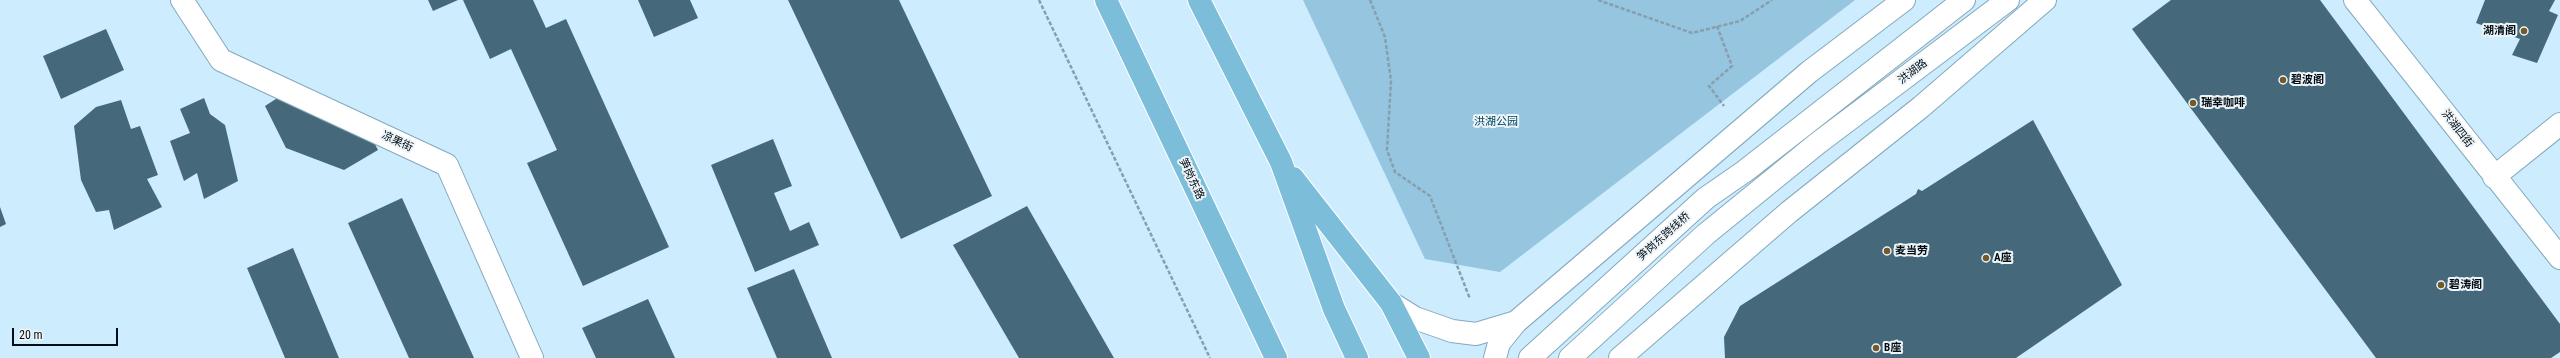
<!DOCTYPE html>
<meta charset="utf-8">
<style>
body{margin:0}
#map{position:relative;width:2560px;height:358px;overflow:hidden;background:#cdecfd;font-family:"Roboto Condensed",sans-serif}
canvas{display:block}
.scale{position:absolute;left:12px;top:328px;width:106px;height:18px;box-sizing:border-box;border:2px solid #020d14;border-top:0;padding-left:5px;font-size:12px;line-height:14px;white-space:nowrap;color:#020d14;-webkit-text-stroke:3px #eef5f9;paint-order:stroke}
</style>
<div id="map">
<canvas width="2560" height="358"></canvas>
<div class="scale">20 m</div>
</div>
<script>
const ctx = document.querySelector('canvas').getContext('2d');
ctx.lineJoin = 'round';
function paint(path, color) {
  ctx.fillStyle = color;
  ctx.fill(path, 'evenodd');
}
function shape(rows) {
  const path = new Path2D();
  for (const r of rows) {
    path.moveTo(r[0], r[1]);
    for (let i = 2; i < r.length; i += 2) path.lineTo(r[i], r[i + 1]);
  }
  return path;
}
function stroke(path, color, width, dash) {
  ctx.strokeStyle = color;
  ctx.lineWidth = width;
  ctx.lineCap = dash ? 'butt' : 'round';
  ctx.setLineDash(dash || []);
  ctx.stroke(path);
}
function drawText(font, color, halo, rows, align = 'center') {
  ctx.font = font + ' "Roboto Condensed","Noto Sans SC",sans-serif';
  ctx.lineWidth = 4;
  ctx.setLineDash([]);
  ctx.textBaseline = 'middle';
  ctx.strokeStyle = halo;
  ctx.fillStyle = color;
  for (const [text, x, y, turn = 0] of rows) {
    ctx.save();
    ctx.translate(x, y);
    ctx.rotate((+turn || 0) * Math.PI / 180);
    ctx.textAlign = isNaN(turn) ? turn : align;
    if (halo) ctx.strokeText(text, 0, 0);
    ctx.fillText(text, 0, 0);
    ctx.restore();
  }
}
const green = shape([
 [1303,0,1855,0,1500,272,1425,259]
]);
const building = shape([
 [428,0,458,0,433,11],
 [463,0,533,0,546,28,566,19,669,247,583,286,527,163,557,150,511,49,490,59],
 [638,0,690,0,698,18,654,37],
 [788,0,899,0,992,196,901,239],
 [2171,0,2320,0,2560,324,2560,352,2551,358,2376,358,2132,29],
 [2485,0,2555,0,2549,11,2558,15,2537,63,2512,55,2520,39,2476,23],
 [106,29,124,70,61,99,43,56],
 [282,95,362,120,378,150,344,170,286,148,265,106],
 [204,98,210,114,225,125,238,181,204,199,197,173,184,181,170,141,190,133,180,109],
 [121,100,131,129,140,126,158,175,147,179,162,207,114,230,109,210,96,212,81,180,74,126,96,107],
 [2033,120,2122,285,2016,358,1725,358,1724,337,1740,306,1916,194,1918,189,1922,191],
 [773,139,792,186,774,193,790,231,809,222,819,245,755,272,711,165],
 [402,198,474,358,409,358,348,223],
 [1027,206,1114,358,1019,358,953,245],
 [0,207,6,224,0,227],
 [293,248,339,358,285,358,247,268],
 [794,269,832,358,777,358,747,288],
 [648,299,675,358,596,358,582,328]
]);
const path = shape([
 [1039,0,1210,358],
 [1370,0,1385,37,1391,81,1387,150,1395,172,1430,196,1470,299],
 [1598,0,1692,33,1740,21,1772,0],
 [1717,26,1732,66,1709,86,1724,106]
]);
const minor = shape([
 [182,0,221,60,447,165,532,358],
 [2355,0,2560,258],
 [2494,177,2560,124],
 [1391,303,1415,318,1452,331,1476,334,1516,322,1809,72,1904,0],
 [1495,358,1499,343,1516,322],
 [1530,358,1706,198,1745,171,1964,0],
 [1570,358,1706,234,1818,143,2008,0],
 [1620,358,1789,212,1921,107,2045,0]
]);
const major = shape([
 [1106,0,1276,358],
 [1199,0,1281,162,1334,309,1357,358],
 [1293,178,1391,303,1419,358]
]);
const markers = [
 [2524,31,4,"#725a2b"],
 [2283,80,4,"#725a2b"],
 [2193,103,4,"#725a2b"],
 [1887,251,4,"#725a2b"],
 [1986,258,4,"#725a2b"],
 [2441,285,4,"#725a2b"],
 [1876,348,4,"#725a2b"]
];
const poiNames = [
 ["湖清阁",2516,31,"right"],
 ["碧波阁",2291,80],
 ["瑞幸咖啡",2201,103],
 ["麦当劳",1895,251],
 ["A座",1994,258],
 ["碧涛阁",2449,285],
 ["B座",1884,348]
];
const streetNames = [
 ["洪湖路",1913,72,-37],
 ["洪湖四街",2457,129,52],
 ["凉果街",397,142,25],
 ["笋岗东路",1191,179,65],
 ["笋岗东跨线桥",1664,237,-42]
];
const parkNames = [
 ["洪湖公园",1496,122]
];
paint(green, '#95c5df');
paint(building, '#45687a');
stroke(minor, '#84a9bd', 24);
stroke(major, '#fff', 24);
stroke(path, '#879fac', 2.5, [4, 2]);
stroke(minor, '#fff', 22);
stroke(major, '#7cbeda', 22);
for (const [x, y, r, color] of markers) {
  const dot = new Path2D();
  dot.arc(x, y, r, 0, 2 * Math.PI);
  ctx.fillStyle = color;
  ctx.fill(dot);
  stroke(dot, '#eef5f9', 1.5);
}
drawText('bold 11px', '#020d14', '#eef5f9', poiNames, 'left');
drawText('11px', '#020d14', '#eef5f9', streetNames);
drawText('11px', '#00455f', '#eef5f9', parkNames);
</script>
